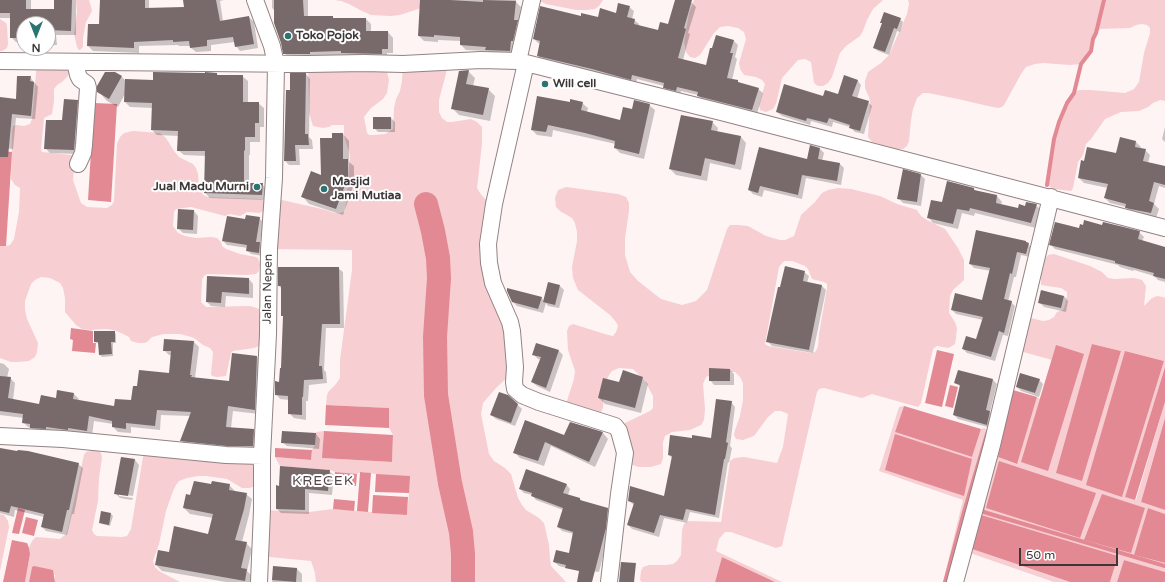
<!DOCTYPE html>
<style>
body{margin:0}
#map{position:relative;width:1165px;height:582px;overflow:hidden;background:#fef4f4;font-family:"Varela Round",sans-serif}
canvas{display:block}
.north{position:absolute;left:16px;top:16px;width:40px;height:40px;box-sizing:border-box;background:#fff;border:1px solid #b2afaf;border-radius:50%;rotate:180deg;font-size:11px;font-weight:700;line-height:16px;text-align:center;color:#3e3738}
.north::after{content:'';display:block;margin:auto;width:14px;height:18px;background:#2a7472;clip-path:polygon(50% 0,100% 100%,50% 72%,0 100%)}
.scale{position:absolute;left:1019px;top:548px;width:99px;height:18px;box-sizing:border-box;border:2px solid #3e3738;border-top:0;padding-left:5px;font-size:12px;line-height:14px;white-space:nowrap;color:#3e3738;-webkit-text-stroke:3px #fff;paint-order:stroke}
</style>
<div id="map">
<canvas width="1165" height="582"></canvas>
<div class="north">N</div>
<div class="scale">50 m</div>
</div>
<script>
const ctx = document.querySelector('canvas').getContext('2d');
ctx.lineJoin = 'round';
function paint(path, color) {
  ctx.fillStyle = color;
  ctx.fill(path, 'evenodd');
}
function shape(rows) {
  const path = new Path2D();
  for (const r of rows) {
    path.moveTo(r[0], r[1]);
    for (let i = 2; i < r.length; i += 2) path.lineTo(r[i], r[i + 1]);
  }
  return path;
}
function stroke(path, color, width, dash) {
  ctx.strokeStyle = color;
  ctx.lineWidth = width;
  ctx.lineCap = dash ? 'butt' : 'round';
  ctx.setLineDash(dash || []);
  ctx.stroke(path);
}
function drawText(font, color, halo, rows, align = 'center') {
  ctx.font = font + ' "Varela Round",sans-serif';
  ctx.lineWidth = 4;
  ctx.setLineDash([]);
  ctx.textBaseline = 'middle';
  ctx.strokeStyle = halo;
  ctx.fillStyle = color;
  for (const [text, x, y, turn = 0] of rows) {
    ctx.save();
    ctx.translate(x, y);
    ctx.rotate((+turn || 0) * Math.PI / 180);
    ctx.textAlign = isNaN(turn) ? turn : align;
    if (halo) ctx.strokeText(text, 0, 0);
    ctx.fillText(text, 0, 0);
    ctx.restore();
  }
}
const green = shape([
 [76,0,89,0,92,10,91,13,86,22,83,38,83,47,80,50,79,50,77,47,74,34,77,12],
 [334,0,431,0,424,7,400,15,391,16,371,15,362,11,349,4,341,1],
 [538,0,603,0,599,6,595,9,587,10,576,10,546,4],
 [694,0,883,0,873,9,867,20,863,31,860,36,846,46,840,53,832,77,828,83,823,86,818,86,814,83,811,62,805,59,798,60,782,78,776,104,773,109,766,112,760,110,759,105,765,84,762,80,756,77,744,75,740,69,739,63,746,39,744,32,738,28,728,26,720,27,714,33,700,55,695,58,690,57,686,52,684,42,689,13],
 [908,0,1165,0,1165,101,1160,100,1153,103,1148,107,1139,111,1121,112,1105,119,1091,139,1086,144,1083,155,1078,162,1073,188,1071,191,1054,189,1047,185,1054,139,1059,122,1067,103,1074,93,1079,90,1091,90,1125,93,1134,89,1139,82,1144,53,1150,33,1150,28,1147,25,1142,24,1136,25,1130,28,1100,29,1096,33,1093,39,1091,51,1081,64,1070,65,1043,63,1035,64,1026,67,1021,74,1004,105,1002,107,998,108,988,106,958,99,928,93,923,93,917,98,913,109,911,120,909,141,907,146,903,149,897,149,872,142,868,137,870,103,869,97,865,88,865,81,868,72,881,63,889,55,907,14,909,4],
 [0,19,6,23,7,26,8,44,7,48,2,51,0,51],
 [37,62,70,62,69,74,67,77,62,82,57,85,54,89,54,101,52,114,44,118,41,149,42,152,72,155,75,157,73,180,81,203,87,207,107,208,112,205,114,201,117,144,120,137,124,133,133,131,160,133,166,138,174,151,179,157,193,164,196,168,198,174,199,188,203,195,208,197,261,199,265,201,264,211,259,213,247,212,240,216,230,214,225,216,191,207,176,209,174,212,173,226,178,233,185,236,196,238,211,237,217,238,221,242,222,246,226,249,240,254,256,257,258,258,260,264,259,271,256,274,246,275,207,274,204,276,202,280,201,302,206,307,249,306,254,307,259,309,261,312,261,343,259,346,254,348,233,351,231,353,226,376,217,377,212,376,211,374,213,352,210,348,203,345,194,338,191,337,180,334,164,334,152,337,147,342,144,343,138,343,131,341,129,337,119,332,113,330,106,329,90,330,82,329,76,325,65,312,65,298,63,288,60,283,50,278,41,277,35,280,31,284,25,301,25,310,27,319,38,343,37,352,35,357,29,361,18,362,11,362,0,358,0,246,6,246,10,245,14,239,19,212,20,188,15,185,11,179,12,132,13,126,17,125,24,126,30,124,32,119],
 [449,62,439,100,439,112,442,118,447,122,452,122,471,119,477,122,482,127,482,144,477,188,480,193,485,199,494,204,488,244,503,309,511,374,496,388,483,403,481,414,489,454,494,461,505,468,511,474,518,498,522,505,526,510,539,518,544,523,549,545,550,559,551,566,566,582,316,582,315,573,311,561,260,556,262,510,309,512,333,509,407,515,409,493,376,474,361,472,357,474,335,472,330,470,280,466,275,457,311,460,312,450,315,445,316,432,324,431,323,458,392,462,393,435,389,428,389,408,326,405,327,395,329,391,336,384,340,378,340,360,352,270,352,250,269,249,277,199,322,209,335,213,340,213,345,211,350,157,349,150,347,146,344,135,344,125,332,125,329,127,323,128,313,126,309,113,308,64,385,64,389,80,387,93,383,99,371,108,364,117,367,133,369,135,374,135,385,134,393,129,394,108,396,99,400,91,402,81,403,64],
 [566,187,618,194,626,197,629,203,629,211,625,238,625,255,630,272,638,281,661,299,682,305,696,301,707,290,727,229,730,225,738,225,748,226,766,236,780,240,785,240,794,236,801,215,815,202,822,193,828,190,838,188,851,189,880,196,897,204,917,210,921,216,927,220,945,229,958,248,964,260,964,280,953,290,950,296,949,313,955,322,957,328,956,338,955,344,952,346,948,348,937,346,933,349,921,403,918,407,872,394,862,398,824,388,819,389,817,392,782,546,776,548,731,532,725,532,719,539,716,551,782,582,775,582,722,557,715,582,642,582,640,580,641,571,643,567,649,565,666,565,673,564,677,561,681,555,682,530,684,524,689,521,721,522,730,461,734,458,744,457,777,463,783,447,788,414,781,411,775,411,768,417,754,436,743,440,736,439,734,435,735,430,740,416,743,400,743,383,740,377,735,372,724,372,713,374,706,377,703,384,705,409,704,420,701,425,690,430,672,432,665,436,663,442,663,458,661,464,651,467,638,467,628,463,619,431,625,423,650,411,653,408,653,396,645,381,633,369,619,368,612,371,609,375,604,386,603,408,600,414,564,410,574,379,575,371,568,350,567,331,569,326,573,324,608,335,613,336,616,332,618,326,616,322,610,315,578,290,573,278,572,267,577,241,577,232,575,223,572,218,560,211,556,207,555,198,558,190],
 [785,261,792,261,805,266,808,269,812,279,824,282,827,284,827,288,819,334,818,347,815,352,811,353,768,346,765,344,779,267,783,262],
 [1054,254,1090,266,1102,272,1108,278,1115,279,1134,278,1142,280,1146,286,1144,306,1152,298,1157,296,1163,297,1165,298,1165,367,1125,497,1136,500,1165,402,1165,418,1141,502,1165,510,1165,514,1148,508,1134,555,1165,563,1165,572,1124,560,1117,582,1110,582,1118,556,972,549,1070,582,1054,582,970,553,962,582,943,582,963,500,879,471,899,407,904,406,895,432,972,457,981,429,984,428,991,432,1013,390,998,457,1016,464,1037,397,1040,399,1021,462,1056,345,1052,360,1020,351,1028,320,1031,318,1043,321,1049,320,1054,317,1057,312,1063,310,1064,308,1067,296,1067,292,1061,288,1041,285,1041,275,1044,260,1048,255],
 [1092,344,1121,351,1082,481],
 [1125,351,1164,361,1122,496],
 [97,450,101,453,102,458,99,478,98,501,92,530,94,534,97,536,122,537,127,536,131,529,143,457,145,453,251,463,255,465,256,481,253,487,249,488,242,488,227,479,206,476,198,476,187,478,179,481,176,485,173,491,166,511,159,544,153,561,155,567,159,571,180,582,55,582,55,575,32,567,29,582,25,582,30,554,29,548,32,541,36,537,60,539,66,534,68,528,84,455,86,452],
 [0,514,4,515,8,521,9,527,0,571]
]);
const water = shape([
 [94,103,117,104,111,202,88,200],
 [0,151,12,152,6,246,0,246],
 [71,328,93,331,93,343,96,343,95,353,72,351,73,340,70,339],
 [1092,344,1121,351,1082,481,1056,473],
 [1056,345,1084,354,1048,471,1021,462],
 [937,350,954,354,942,407,925,403],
 [1125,351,1164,361,1122,497,1086,485],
 [1165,367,1165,402,1135,500,1125,497],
 [950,385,958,387,953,408,945,406],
 [1013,390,1037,397,1017,464,998,457],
 [326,405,389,408,389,428,325,425],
 [904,406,981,429,972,457,895,432],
 [1165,418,1165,510,1141,502],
 [324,431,393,435,392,462,322,458],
 [895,434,972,459,964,496,885,470],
 [275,448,312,450,311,460,275,457],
 [999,461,1096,493,1080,538,986,508],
 [335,472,357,474,356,486,334,484],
 [360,472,371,473,368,512,357,511],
 [376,474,410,476,409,493,375,492],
 [1102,494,1145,508,1131,553,1084,540],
 [373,495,408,497,407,515,372,513],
 [334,499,355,501,354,511,333,509],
 [18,508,25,510,19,534,12,533],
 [1148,508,1165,514,1165,563,1134,555],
 [981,515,1118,556,1110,582,1070,582,972,549],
 [26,517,38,520,34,536,22,533],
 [12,540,27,543,29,548,30,554,25,582,3,582],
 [722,557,775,582,715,582],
 [1124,560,1165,572,1165,582,1117,582],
 [34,566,53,570,55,582,29,582,32,567]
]);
const shadow = shape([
 [0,0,31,0,31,10,55,10,55,0,76,0,76,35,56,35,57,45,48,45,48,24,24,24,24,42,16,42,11,37,11,18,0,18],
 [101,0,149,0,149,9,186,8,184,0,224,0,220,1,223,21,249,17,254,22,258,48,240,51,236,46,235,42,211,45,211,51,196,52,191,48,191,46,179,46,178,45,139,46,139,53,93,51,88,46,100,25],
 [272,0,308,0,308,17,332,17,335,19,366,19,371,24,371,32,388,32,393,38,393,53,387,53,387,59,290,59,284,53,275,11,272,8],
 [439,0,516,0,516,2,521,7,515,56,491,55,487,51,466,50,461,45,461,41,438,40,438,42,424,41,419,36],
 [676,0,684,0,691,2,696,7,688,33,690,34,683,60,707,66,733,40,738,45,735,57,737,59,732,80,737,81,740,84,758,89,763,93,757,114,703,100,698,95,681,91,680,95,668,92,664,86,637,79,636,84,542,60,538,56,541,44,538,43,534,39,581,17,599,18,617,14,629,7,634,11,632,19,634,20,639,24,639,26,659,31,669,25],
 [900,19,903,22,900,32,897,31,889,55,878,51,874,48,883,24,882,23],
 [468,71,475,78,473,86,488,89,495,96,490,121,459,115,452,108],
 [217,74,219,76,242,76,248,81,248,103,258,103,264,108,264,127,260,127,260,142,250,142,250,155,249,155,249,184,262,184,267,190,267,200,210,198,205,193,206,156,184,155,178,150,179,136,157,135,152,130,153,108,130,107,125,102,125,94,118,107,107,101,98,91,122,77,125,80,154,81],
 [306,74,310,79,309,137,312,140,313,149,299,149,300,165,289,165,285,161,287,91,291,91],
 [30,77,38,87,35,119,16,118,13,149,0,148,0,98,17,100],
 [857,80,861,85,857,99,868,102,872,106,864,134,855,132,850,127,833,122,832,127,811,121,810,125,782,116,777,112,824,97,839,95],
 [77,101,82,105,78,154,50,153,45,148],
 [571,103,582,103,588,108,587,112,621,121,633,110,649,105,655,110,644,159,620,153,615,148,616,144,553,130,552,137,537,135,532,130],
 [374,118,391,118,395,122,395,132,378,132,374,128],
 [712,122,718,128,717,133,741,137,746,143,741,170,710,163,707,181,676,175,670,169],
 [1165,127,1165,142,1162,139],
 [343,134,349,141,349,162,354,166,354,184,343,215,309,204,303,197,322,176,333,139],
 [1136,142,1141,147,1140,149,1145,150,1150,155,1148,163,1165,167,1165,188,1159,186,1154,204,1159,209,1156,218,1131,212,1126,207,1110,203,1105,198,1108,188,1084,183,1079,178],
 [820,149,824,153,822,161,840,164,844,168,841,185,806,178,802,199,764,190,762,197,753,194,749,190,808,160],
 [921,175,925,179,921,206,903,203,899,199],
 [974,189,976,191,997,196,1002,202,1001,205,1019,209,1036,205,1041,210,1036,228,975,213,974,216,962,213,958,229,933,223,928,217,943,203],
 [179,210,194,211,198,216,197,234,183,233,178,228],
 [259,218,263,222,260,244,263,247,263,256,251,254,247,250,248,248,227,245,223,241,246,220],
 [1103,227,1139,232,1144,237,1142,241,1165,248,1165,282,1158,280,1154,276,1134,270,1133,271,1120,267,1118,265,1055,249,1050,244,1079,229],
 [1026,242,1032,248,1030,257,1021,255,1016,277,1014,277,1008,302,1011,302,1015,306,1008,336,1003,335,995,361,967,353,963,349,977,340,983,320,956,314,952,310,983,301,991,271,974,268,970,264],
 [338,268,343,272,344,328,326,328,324,370,326,372,327,383,309,385,308,401,306,401,306,420,294,418,289,413,289,400,280,399,276,394,280,383,282,369,284,317,282,289,279,286],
 [804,272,809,276,807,283,822,286,826,290,813,353,772,346,768,342],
 [208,277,249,279,253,284,253,298,226,296,225,307,211,306,207,302],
 [560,286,564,290,559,308,548,306,546,303,543,313,517,306,513,302,542,298,544,301],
 [1064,296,1068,301,1066,312,1044,307,1039,302],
 [114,332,116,334,116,343,113,343,113,356,102,357,100,355,99,344,95,342],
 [194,342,199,347,195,378,230,383,257,357,262,362,259,414,233,411,231,428,253,430,258,435,258,451,186,446,182,441,190,416,161,415,160,430,131,427,131,433,118,432,113,427,113,424,94,421,92,436,36,433,31,428,28,427,23,422,24,418,0,415,0,363,4,364,9,369,7,378,10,378,15,383,13,400,40,405,74,394,79,399,78,401,115,407,132,401,138,387,170,374,172,355,169,355,164,350],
 [537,344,559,351,563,355,550,392,537,386,532,382,541,360,538,359,534,355],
 [710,369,730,370,734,374,734,385,714,385,710,380],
 [642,378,648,384,641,413,605,404,599,398,619,383],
 [993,380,997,384,990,412,994,416,991,428,958,419,954,415,961,387,955,383],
 [1039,380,1043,384,1039,397,1021,391,1017,387],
 [731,402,735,407,730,446,732,448,729,463,728,462,719,518,690,512,687,523,664,518,659,537,632,529,628,525,634,505,629,501,665,497,673,459,669,455,693,439,712,439],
 [517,404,522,409,515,426,496,419,491,415],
 [525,421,565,436,571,423,603,433,608,439,595,467,551,446,544,466,520,458,514,452],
 [316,434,320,439,319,449,287,446,282,442],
 [0,449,78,464,83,468,74,514,72,514,67,535,46,531,42,527,44,517,15,510,14,517,0,513],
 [135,460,139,465,133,496,119,494,119,496,133,498,132,500,120,498,115,493],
 [329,471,334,475,332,495,309,493,309,514,281,513,277,509,279,487],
 [566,484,570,489,568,495,580,499,583,502,607,508,612,513,609,533,599,572,571,569,559,566,554,562,569,554,574,534,562,531,558,527,563,510,536,500,532,495,524,493,520,489],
 [212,485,229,485,236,492,246,494,252,499,249,515,242,542,246,543,252,549,247,571,252,576,251,582,226,582,162,571,156,565,170,553,208,535,213,518,190,514,184,508,191,496],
 [111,514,113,516,110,526,102,524,100,522],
 [274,567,297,569,302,574,302,582,272,582]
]);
const stream = shape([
 [1047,185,1054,139,1059,122,1067,103,1074,93,1081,64,1091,51,1093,39,1096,33,1104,0],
 [983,506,982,510,984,512,987,513,1165,566],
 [945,582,964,512,987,434]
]);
const river = shape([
 [426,204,433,231,438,258,439,278,435,337,436,395,450,483,461,532,463,554,463,582]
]);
const building = shape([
 [0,0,26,0,26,9,54,9,54,0,72,0,71,31,48,30,48,24,24,24,24,38,10,38,10,13,0,13],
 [100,0,145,0,145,8,184,7,183,0,216,0,220,21,249,16,254,44,235,47,233,37,207,40,207,46,190,48,189,41,173,42,173,40,134,42,134,48,87,46,88,24,99,24],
 [274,0,303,0,304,16,333,16,333,18,366,18,366,31,388,31,388,49,382,49,382,54,341,53,341,51,310,52,310,54,283,54,281,43,274,23],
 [420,0,450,0,483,2,483,0,516,1,514,20,518,20,513,41,511,41,510,51,485,50,486,47,460,45,460,37,434,35,434,37,418,36],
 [675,0,692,0,684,28,686,29,678,58,706,65,710,48,712,48,716,35,734,40,730,53,733,53,727,78,738,80,738,82,759,88,752,110,697,96,698,92,677,87,676,91,663,88,664,83,632,75,631,80,592,69,537,56,540,41,533,39,540,6,581,16,581,13,598,17,600,8,616,13,618,3,630,6,627,17,635,19,634,24,658,30,660,22,668,24],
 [884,12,901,18,897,29,894,28,885,52,873,48,882,23,880,23],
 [469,70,466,84,489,88,483,115,451,109,459,71],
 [105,72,115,72,122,76,109,99,97,92,97,86],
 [153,72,205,73,205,72,217,73,217,75,243,75,243,102,259,102,259,123,255,123,255,137,245,137,245,151,244,150,244,183,263,183,262,195,204,193,205,151,177,151,178,131,151,130,152,103,124,102,125,79,153,80],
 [290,73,306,73,305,134,308,134,309,145,295,145,296,161,284,161,286,90,290,90],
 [844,75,858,80,852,96,869,101,860,131,849,128,850,125,829,118,827,123,807,118,806,121,776,112,784,84,823,96,825,90,838,94],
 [17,76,31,76,30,81,34,82,31,116,12,114,8,157,0,157,0,97,16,99],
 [537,96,570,102,570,99,583,102,581,110,620,120,623,107,632,109,634,100,650,104,639,154,614,148,615,141,585,133,548,125,546,132,531,130],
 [64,99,78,100,74,150,44,149,46,120,62,120],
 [681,115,713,121,711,130,741,136,735,165,705,158,701,176,669,169],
 [373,117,391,117,391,129,373,129],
 [332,133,343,133,343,159,348,159,348,177,336,209,301,197,311,171,321,175,320,138,332,138],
 [1120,137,1136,141,1135,147,1146,149,1143,161,1165,166,1165,185,1154,182,1149,201,1154,203,1151,213,1125,208,1126,204,1104,198,1108,184,1078,178,1081,160,1084,161,1087,147,1116,153],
 [810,145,820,148,818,159,840,163,837,181,802,175,798,195,760,186,758,193,748,190,759,147,807,159],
 [903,169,921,174,917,202,897,199],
 [947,181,974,188,974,190,997,195,996,203,1018,208,1019,204,1025,206,1026,202,1037,204,1031,223,970,208,969,211,957,209,953,224,927,218,931,200,942,202],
 [178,209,194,210,193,230,177,229],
 [246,215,260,217,256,242,260,242,259,253,246,251,247,245,222,241,227,216,245,219],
 [1084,220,1102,225,1103,222,1140,231,1138,239,1165,247,1165,279,1153,276,1154,273,1115,263,1115,261,1049,245,1055,222,1079,228,1080,224,1083,225],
 [976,230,1026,241,1026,242,1029,243,1026,254,1017,252,1012,274,1010,273,1004,299,1012,301,1004,333,999,331,991,357,962,349,966,336,976,339,983,317,951,310,955,293,982,300,990,268,969,264],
 [785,266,805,271,803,281,822,285,809,350,766,342,778,287,780,287],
 [278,267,339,267,340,324,322,324,319,366,322,366,323,379,304,380,303,397,302,397,302,415,288,414,288,396,275,395,275,381,279,382,280,368,281,368,283,316,281,316,281,286,278,286],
 [207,276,249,278,249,294,222,292,221,303,206,302],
 [548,282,560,285,555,305,543,302],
 [507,288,542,297,538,309,512,302,507,291],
 [1041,290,1064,296,1061,308,1038,303],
 [94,331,115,331,115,342,111,342,112,354,99,355,98,342,94,342],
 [164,339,194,341,190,375,192,375,191,377,229,381,232,353,257,356,255,410,228,406,226,427,254,429,253,446,227,446,180,441,191,412,157,410,155,426,126,423,126,429,112,427,112,421,89,416,87,431,68,428,68,430,46,427,46,429,30,428,30,424,22,423,23,414,0,411,0,376,11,377,8,398,39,404,41,395,56,398,57,390,74,393,73,399,114,406,115,399,131,400,133,386,137,386,139,370,169,373,171,351,163,351],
 [536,343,559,350,546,388,531,382,541,357,532,355],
 [709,368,730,369,730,381,709,381],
 [623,370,643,377,635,408,598,398,603,378,619,382],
 [958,370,993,379,986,410,990,411,987,425,953,415,960,385,954,383],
 [1020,373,1040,379,1035,393,1016,387],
 [499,392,508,395,518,404,511,423,490,415],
 [716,399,732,401,726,442,728,443,725,459,724,459,715,515,686,509,683,520,660,515,654,533,627,525,634,503,628,501,630,486,664,496,672,456,668,455,670,435,692,438,692,435,711,438],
 [525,420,564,435,570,422,603,432,589,462,545,442,538,461,513,453],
 [282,431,316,433,315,445,281,443],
 [0,448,17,451,18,450,28,451,79,463,69,510,67,510,62,532,41,527,44,514,11,506,9,513,0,511],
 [121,457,135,459,128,496,114,494],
 [280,466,330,470,328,491,305,489,305,510,276,509,276,485,279,486],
 [526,469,567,484,563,493,580,498,580,500,608,508,606,528,592,582,577,582,579,571,565,568,566,565,553,562,556,550,569,553,573,532,557,527,563,508,531,496,532,493,519,489],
 [194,481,211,484,212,481,230,484,229,490,247,493,244,509,235,540,247,542,241,568,247,569,245,581,155,565,158,550,169,552,174,526,208,534,213,514,183,508,186,494,190,495],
 [101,511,111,513,109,525,99,523],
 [621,562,636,563,634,582,619,582],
 [273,566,297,568,296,582,272,580]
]);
const minor = shape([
 [255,0,272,46,276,64,274,178,269,249,268,334,262,456,262,510,259,582],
 [0,61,308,64,364,63,403,64,481,60,518,61,725,113,1165,228],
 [518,61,532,0],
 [75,62,78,75,80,79,87,84,88,88,84,145,83,153,78,164],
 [526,63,494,204,488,244,489,263,493,283,510,322,512,331,515,367,514,382,515,389,522,395,539,402,615,426,619,431,625,453,619,494,609,582],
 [0,436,63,439,226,455,262,456],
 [955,582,992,445,1051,197]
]);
const markers = [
 [288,36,4,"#2a7472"],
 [545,84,4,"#2a7472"],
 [257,187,4,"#2a7472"],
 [324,189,4,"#2a7472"]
];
const poiNames = [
 ["Toko Pojok",296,36],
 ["Will cell",553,84],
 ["Masjid",332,182],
 ["Jami Mutiaa",332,196],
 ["Jual Madu Murni",249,187,"right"]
];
const streetNames = [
 ["Jalan Nepen",268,289,-89]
];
const quarterNames = [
 ["KRECEK",323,481]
];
paint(green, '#f7ced1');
paint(water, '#e38993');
paint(shadow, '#0003');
stroke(stream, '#e38993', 4);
stroke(river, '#e38993', 24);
paint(building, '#78696a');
stroke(minor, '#928384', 18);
stroke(minor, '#fff', 16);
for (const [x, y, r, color] of markers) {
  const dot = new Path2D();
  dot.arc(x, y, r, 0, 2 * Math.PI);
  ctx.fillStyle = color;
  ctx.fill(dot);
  stroke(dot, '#fff', 1.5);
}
drawText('bold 12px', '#3e3738', '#fff', poiNames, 'left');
drawText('12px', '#3e3738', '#fff', streetNames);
ctx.letterSpacing = '1px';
drawText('14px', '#564849', '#fff', quarterNames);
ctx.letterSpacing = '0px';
</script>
